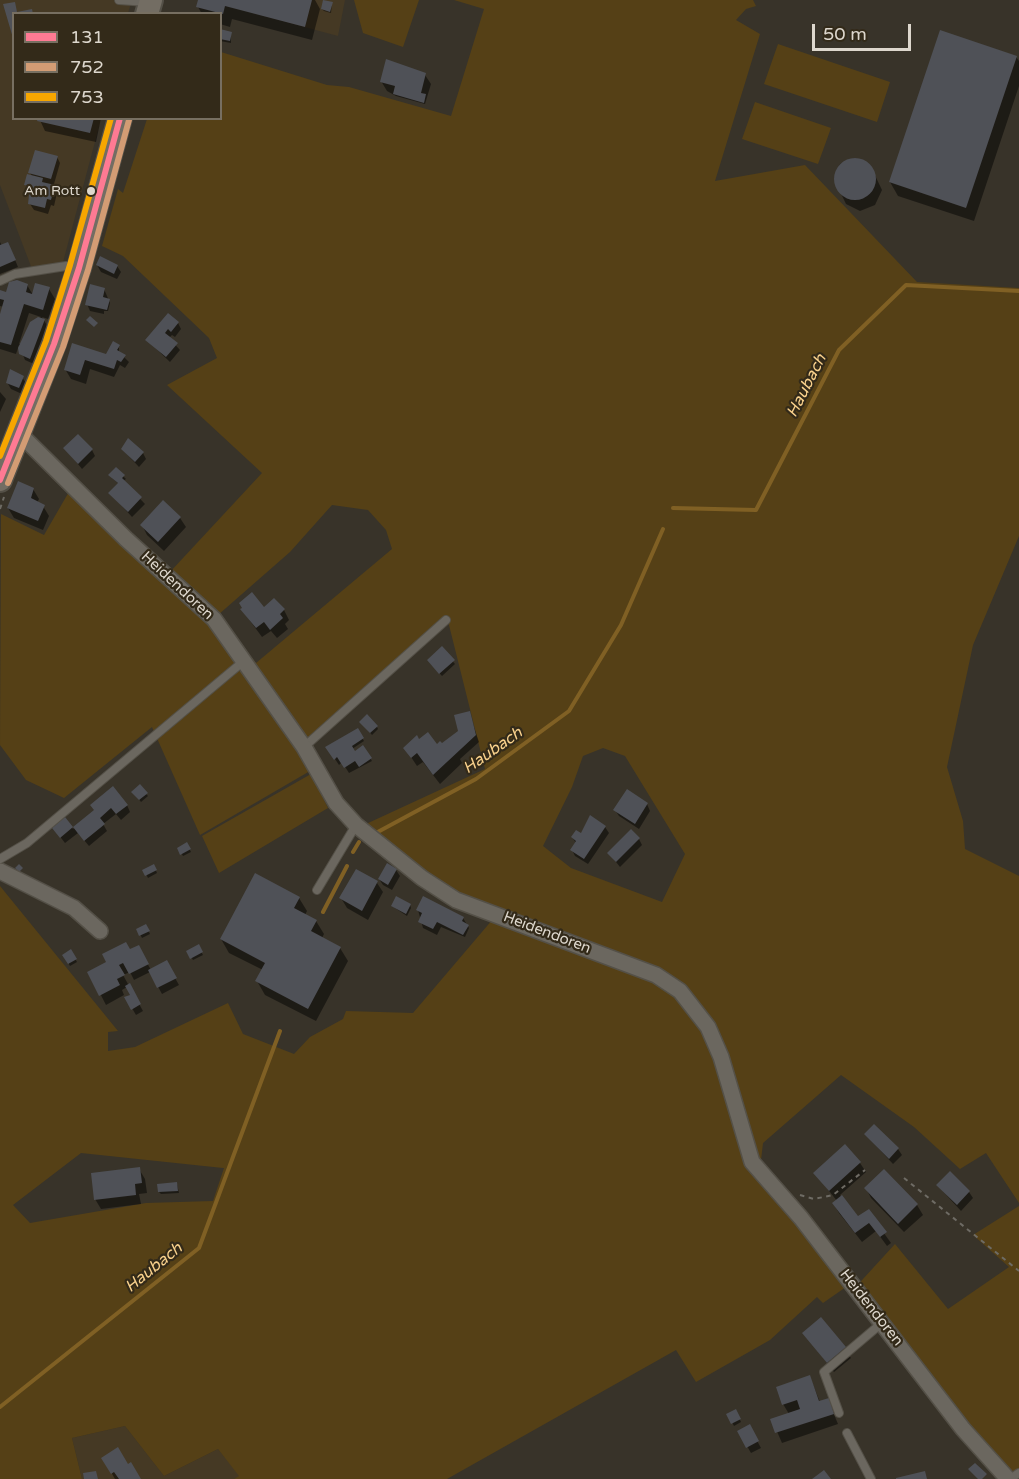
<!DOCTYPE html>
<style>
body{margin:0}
#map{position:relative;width:1019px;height:1479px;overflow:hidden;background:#383329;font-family:"Varela Round",sans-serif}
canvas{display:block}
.legend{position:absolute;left:12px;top:12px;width:210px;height:108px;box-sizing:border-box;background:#332a19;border:2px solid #776f61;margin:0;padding:8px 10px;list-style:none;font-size:18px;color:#ddd7cd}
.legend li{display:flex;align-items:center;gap:12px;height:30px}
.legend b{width:30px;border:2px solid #776f61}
.scale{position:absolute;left:812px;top:24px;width:99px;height:27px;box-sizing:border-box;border:3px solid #ddd7cd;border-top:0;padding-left:8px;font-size:18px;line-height:21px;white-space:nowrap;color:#ddd7cd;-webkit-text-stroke:4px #332a19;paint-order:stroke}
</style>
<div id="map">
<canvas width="1019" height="1479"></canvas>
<ul class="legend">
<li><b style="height:8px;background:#fe7a93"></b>131</li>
<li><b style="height:8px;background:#d39c74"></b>752</li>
<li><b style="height:8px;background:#f7a600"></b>753</li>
</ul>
<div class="scale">50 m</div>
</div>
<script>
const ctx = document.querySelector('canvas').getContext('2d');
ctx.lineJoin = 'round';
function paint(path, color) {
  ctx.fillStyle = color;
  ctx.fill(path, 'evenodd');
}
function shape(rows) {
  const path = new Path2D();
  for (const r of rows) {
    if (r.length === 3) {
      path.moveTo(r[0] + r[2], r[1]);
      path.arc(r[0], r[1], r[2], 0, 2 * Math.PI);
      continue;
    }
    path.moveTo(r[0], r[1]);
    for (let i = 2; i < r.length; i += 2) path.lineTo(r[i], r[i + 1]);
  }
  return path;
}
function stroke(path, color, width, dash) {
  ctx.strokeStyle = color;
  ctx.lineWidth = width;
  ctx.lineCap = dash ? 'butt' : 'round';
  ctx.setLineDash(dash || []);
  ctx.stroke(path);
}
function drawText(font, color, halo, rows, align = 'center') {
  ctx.font = font + ' "Varela Round",sans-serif';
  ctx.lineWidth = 4.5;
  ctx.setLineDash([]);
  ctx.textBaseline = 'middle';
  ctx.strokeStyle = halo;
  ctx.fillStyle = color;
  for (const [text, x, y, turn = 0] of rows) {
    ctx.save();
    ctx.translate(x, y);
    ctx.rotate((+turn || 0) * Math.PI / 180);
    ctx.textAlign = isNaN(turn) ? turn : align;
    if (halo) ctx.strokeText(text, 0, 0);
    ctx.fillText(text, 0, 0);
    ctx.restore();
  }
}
const built = shape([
 [0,0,132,0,128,13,14,14,14,118,101,119,62,266,32,269,0,185],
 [204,0,345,0,338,36],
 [125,1426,164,1476,218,1449,240,1476,234,1479,82,1479,72,1438]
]);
const green = shape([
 [354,0,419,0,403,47,363,33],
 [454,0,753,0,756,6,746,9,736,20,760,34,715,181,805,165,917,282,1019,288,1019,536,973,645,947,767,963,821,965,849,1019,876,1019,1203,986,1153,960,1169,914,1127,841,1075,763,1143,761,1160,812,1246,846,1287,823,1303,817,1297,770,1340,696,1382,676,1350,447,1479,234,1479,239,1476,218,1449,164,1476,125,1426,72,1438,82,1479,0,1479,0,886,118,1031,108,1032,108,1051,135,1047,228,1003,243,1034,294,1054,310,1037,343,1019,346,1011,413,1013,493,919,453,893,366,824,485,769,448,621,305,746,310,771,200,835,152,727,64,798,26,780,0,745,1,514,44,535,70,490,170,572,262,473,167,385,217,358,209,338,123,256,102,246,118,189,123,193,147,119,220,118,221,52,327,85,349,87,451,116,484,9],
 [332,505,368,510,386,530,392,549,256,663,218,615,290,552],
 [603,748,625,756,685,854,662,902,571,868,543,846,572,787,583,756],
 [81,1153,223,1168,224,1168,213,1201,146,1203,30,1223,13,1205],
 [778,44,890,82,877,122,764,84],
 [755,102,831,128,818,164,742,139],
 [311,774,328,808,219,873,202,836],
 [1019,1206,1019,1479,1000,1479,852,1291,895,1244,948,1309,1009,1267,973,1235]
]);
const shadow = shape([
 [200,0,315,0,320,9,312,40,232,19,230,27,220,24,220,14,202,14,198,7],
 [332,3,331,13,324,11,322,9],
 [220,31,231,34,231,43,220,41],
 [1016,57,1019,61,1019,86,974,221,898,196,890,182],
 [387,60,425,75,431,84,425,104,396,96,387,91,381,81],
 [39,118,101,118,96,142,45,131],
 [57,157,60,163,54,184,52,184,57,193,54,206,51,205,48,214,34,210,30,204,31,191,26,185,33,177,30,173],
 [855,158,870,165,882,190,875,205,860,211,846,204,834,179,840,164],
 [0,242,2,246,11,250,18,267,0,274],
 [97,265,117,266,121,272,117,279,101,272],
 [27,285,33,295,49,289,55,299,48,319,42,317,48,327,34,364,25,360,19,345,16,354,0,349,0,319,4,307,0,306,0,292,7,294],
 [29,313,41,317,31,323,21,344,19,344],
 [104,289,110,303,108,311,104,311,104,314,90,311,87,304],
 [178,323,181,329,175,337,172,335,169,338,180,350,170,362,147,340],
 [73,345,110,357,119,347,119,352,129,362,125,368,120,365,114,377,90,369,86,384,71,379,65,369],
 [22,377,26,383,22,394,11,389,7,382],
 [0,392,6,399,0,412],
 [65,448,92,450,95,456,82,469],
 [122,449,143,453,146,459,139,467],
 [116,469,126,479,123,481,145,504,132,517,110,493,119,484,112,478],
 [33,489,39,499,37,503,43,506,49,516,43,530,14,518,8,508],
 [180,518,186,527,164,551,147,535,142,525],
 [264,609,284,610,289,620,285,624,288,629,277,638,271,631,262,637,242,610],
 [442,649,455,664,442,676,430,663],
 [469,713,479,742,460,759,462,763,440,784,423,762,417,766,405,748,419,741,437,746,448,740,460,731],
 [363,724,377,727,378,729,372,735],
 [357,730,364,741,352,749,354,753,363,747,372,761,349,773,342,762,339,765,327,747],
 [135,794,146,794,148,796,141,802],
 [647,804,650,811,639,829,619,816,615,810],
 [92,805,127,805,130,812,121,820,116,814,103,824,107,831,89,846,78,833,65,843,58,834,65,819,73,829,95,811],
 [605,827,609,833,588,864,575,856,572,850,576,843,572,837],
 [639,839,642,845,620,867,609,853],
 [187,844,191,852,183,856,179,849],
 [154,866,157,873,148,878,144,870],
 [396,870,400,876,392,890,383,885,379,879],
 [356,871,377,883,383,892,368,920,347,908,341,898],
 [299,898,307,911,305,915,316,921,324,934,322,938,340,948,348,961,316,1021,265,995,257,981,263,970,229,953,221,939],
 [410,905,411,908,407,916,392,906],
 [418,910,463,918,469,928,465,937,441,927,437,935,423,928],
 [146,926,150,934,142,938,138,930],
 [198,946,203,955,193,960,188,952],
 [138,947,151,970,166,962,179,985,162,994,150,972,134,980,130,972,123,975,143,1011,136,1015,126,998,132,995,127,987,122,990,124,995,106,1005,89,972],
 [71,951,77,962,70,966,64,955],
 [866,1135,898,1149,902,1155,893,1164],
 [860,1163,866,1172,840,1195,858,1218,868,1211,891,1243,887,1246,876,1231,862,1242,839,1213,833,1203,837,1201,815,1173],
 [139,1169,145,1179,147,1193,139,1194,141,1204,101,1209,95,1199],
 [177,1184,179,1193,161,1194,159,1192],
 [938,1186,969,1192,973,1198,961,1211],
 [866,1188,917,1205,923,1215,904,1232,871,1198],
 [821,1319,851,1358,834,1372,804,1333],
 [810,1377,820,1402,828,1400,838,1424,782,1443,772,1420,789,1414,783,1404],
 [736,1411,741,1422,734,1426,728,1414],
 [749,1426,761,1448,751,1453,739,1432],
 [103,1458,127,1465,139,1479,115,1479]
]);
const stream = shape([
 [673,508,756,510,839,350,906,285,1019,291],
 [374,834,476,779,569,711,621,625,663,529],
 [353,852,359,842],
 [323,912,347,866],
 [0,1407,199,1248,280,1031]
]);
const building = shape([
 [198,0,312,0,305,27,225,6,223,14,196,7],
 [323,0,333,2,330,12,321,9],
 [15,2,17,12,32,9,33,14,14,14,13,38,3,4],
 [220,29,232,32,230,41,220,39],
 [940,30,1017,56,966,208,889,182],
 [386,59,426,73,421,93,426,94,424,103,393,94,395,86,380,82],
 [38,118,94,118,90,133,37,121],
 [35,150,58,156,51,179,28,173],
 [855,179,21],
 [27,174,43,178,42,182,55,185,51,200,47,199,45,208,28,204,30,186,24,185],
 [8,242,16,260,0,267,0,245],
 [100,256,118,265,114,274,96,265],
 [17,280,28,284,26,292,32,294,35,283,50,287,43,310,24,304,11,345,0,342,0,314,4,300,0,299,0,290,6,292,9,282],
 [90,284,105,288,103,297,110,299,107,310,85,305],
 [168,313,179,322,171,332,168,329,165,333,178,343,166,357,145,340],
 [90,316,98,323,94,327,86,320],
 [38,317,45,319,30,359,19,354,18,348,30,322],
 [113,341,120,345,117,350,126,355,121,362,117,360,114,369,85,360,80,375,64,370,72,343,106,354],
 [10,369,24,376,19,388,6,383],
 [78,434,93,449,78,464,63,448],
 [128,438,144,452,135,462,121,449],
 [116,467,125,475,122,478,142,497,128,512,108,493,118,483,108,475],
 [18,481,34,488,31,498,45,505,38,521,7,508],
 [163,500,181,517,158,542,140,525],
 [252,592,264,607,274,598,285,609,280,614,283,618,270,630,264,622,256,628,240,609,242,608,239,603],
 [442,646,455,660,439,674,427,660],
 [470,711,476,735,433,775,417,753,411,758,403,748,417,735,419,739,428,732,437,744,440,741,442,743,458,731,454,715],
 [367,714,378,726,370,733,359,722],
 [358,728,364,738,352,746,355,751,363,745,372,758,359,767,355,761,344,768,337,757,334,760,325,747],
 [140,784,148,793,139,800,131,792],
 [113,786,128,805,116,814,111,808,100,818,105,824,84,841,73,827,94,810,90,805],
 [627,789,648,803,635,824,613,810],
 [590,815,606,826,584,859,570,850,576,841,571,837,576,830,581,833],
 [65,817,73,827,60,838,52,828],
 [631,829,640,838,616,862,607,853],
 [187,842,191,849,180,855,177,848],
 [387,863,397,869,388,885,378,879],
 [19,864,23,868,19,872,15,868],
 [154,864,157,870,145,876,142,870],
 [356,869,378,881,362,911,339,898],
 [255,873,300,897,294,908,317,920,311,931,341,947,308,1009,255,981,265,963,220,939],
 [396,896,411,904,406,914,391,906],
 [423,896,464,917,462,921,469,925,463,935,437,922,433,929,418,922,422,913,416,910],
 [146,924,150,931,139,936,136,929],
 [126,942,130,949,139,945,149,964,129,974,123,963,119,965,125,975,117,979,120,985,99,996,87,972,106,962,102,954],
 [199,944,203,952,190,959,186,951],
 [71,949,77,959,68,964,62,955],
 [167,960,177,978,157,988,148,970],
 [130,983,141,1004,131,1010,124,997,130,995,125,986],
 [874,1124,899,1148,889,1159,864,1134],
 [845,1144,861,1162,829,1191,813,1173],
 [140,1167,142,1183,135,1184,136,1195,94,1200,91,1173],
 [884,1169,918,1204,898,1224,864,1188],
 [950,1171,970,1191,957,1205,936,1185],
 [177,1182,178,1191,158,1192,157,1184],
 [842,1195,858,1216,869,1209,887,1232,880,1237,869,1223,855,1233,832,1203],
 [821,1317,846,1347,827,1363,802,1333],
 [810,1375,819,1401,829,1398,834,1414,775,1433,770,1419,800,1409,797,1400,782,1405,776,1387],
 [736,1409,741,1419,731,1424,726,1414],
 [750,1424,759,1441,746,1448,737,1431],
 [118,1447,128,1464,131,1462,141,1479,119,1479,114,1472,111,1474,101,1458],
 [975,1463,987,1474,982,1479,978,1479,968,1469],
 [824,1470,831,1479,812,1479],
 [96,1471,98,1479,84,1479,83,1473],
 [925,1471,927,1479,896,1479,896,1478]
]);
const path = shape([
 [0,509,4,497],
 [904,1178,1019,1271],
 [800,1195,814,1199,833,1195,865,1170]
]);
const lane = shape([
 [119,0,147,2],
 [0,281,15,274,66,266,77,268],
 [304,747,446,620],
 [0,859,27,843,245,660],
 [317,890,356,825],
 [839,1413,824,1372,883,1322],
 [847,1433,871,1479],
 [1010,1479,1019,1473]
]);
const street = shape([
 [18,436,26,440,126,539,214,619,304,747,336,803,356,825,422,878,456,900,656,975,680,991,708,1027,721,1057,752,1162,801,1218,963,1429,1008,1479],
 [0,871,74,908,100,931]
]);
const primary = shape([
 [147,14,151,0],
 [0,480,54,344,79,268,120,118]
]);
const bus1 = shape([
 [0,480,54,344,79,268,120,118]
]);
const bus2 = shape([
 [8,483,63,347,88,270,129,120]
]);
const bus3 = shape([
 [0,456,46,341,70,265,111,118]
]);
const markers = [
 [91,191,5,"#ddd7cd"]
];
const busNames = [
 ["Am Rott",80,191]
];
const streetNames = [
 ["Heidendoren",177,586,43],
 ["Heidendoren",547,933,21],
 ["Heidendoren",871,1308,52]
];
const waterNames = [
 ["Haubach",807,386,-63],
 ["Haubach",493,751,-35],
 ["Haubach",154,1268,-39]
];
paint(built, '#453924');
paint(green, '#554016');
paint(shadow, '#0007');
stroke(stream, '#806024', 4);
paint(building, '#4f5157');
stroke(lane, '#545047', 10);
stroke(street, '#545047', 18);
stroke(primary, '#545047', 26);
stroke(path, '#6e6b64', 2, [4.5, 4.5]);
stroke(lane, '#6b675f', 8);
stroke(street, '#6b675f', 15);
stroke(primary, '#736d63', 22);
stroke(bus1, '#fe7a93', 6);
stroke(bus2, '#d39c74', 6);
stroke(bus3, '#f7a600', 6);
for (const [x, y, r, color] of markers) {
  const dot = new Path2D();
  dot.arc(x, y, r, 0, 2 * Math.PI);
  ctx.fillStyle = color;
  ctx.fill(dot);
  stroke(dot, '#332a19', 2);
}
drawText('14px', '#ddd7cd', '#332a19', busNames, 'right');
drawText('15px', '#ddd7cd', '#332a19', streetNames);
drawText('italic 16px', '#f9d18c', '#332a19', waterNames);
</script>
